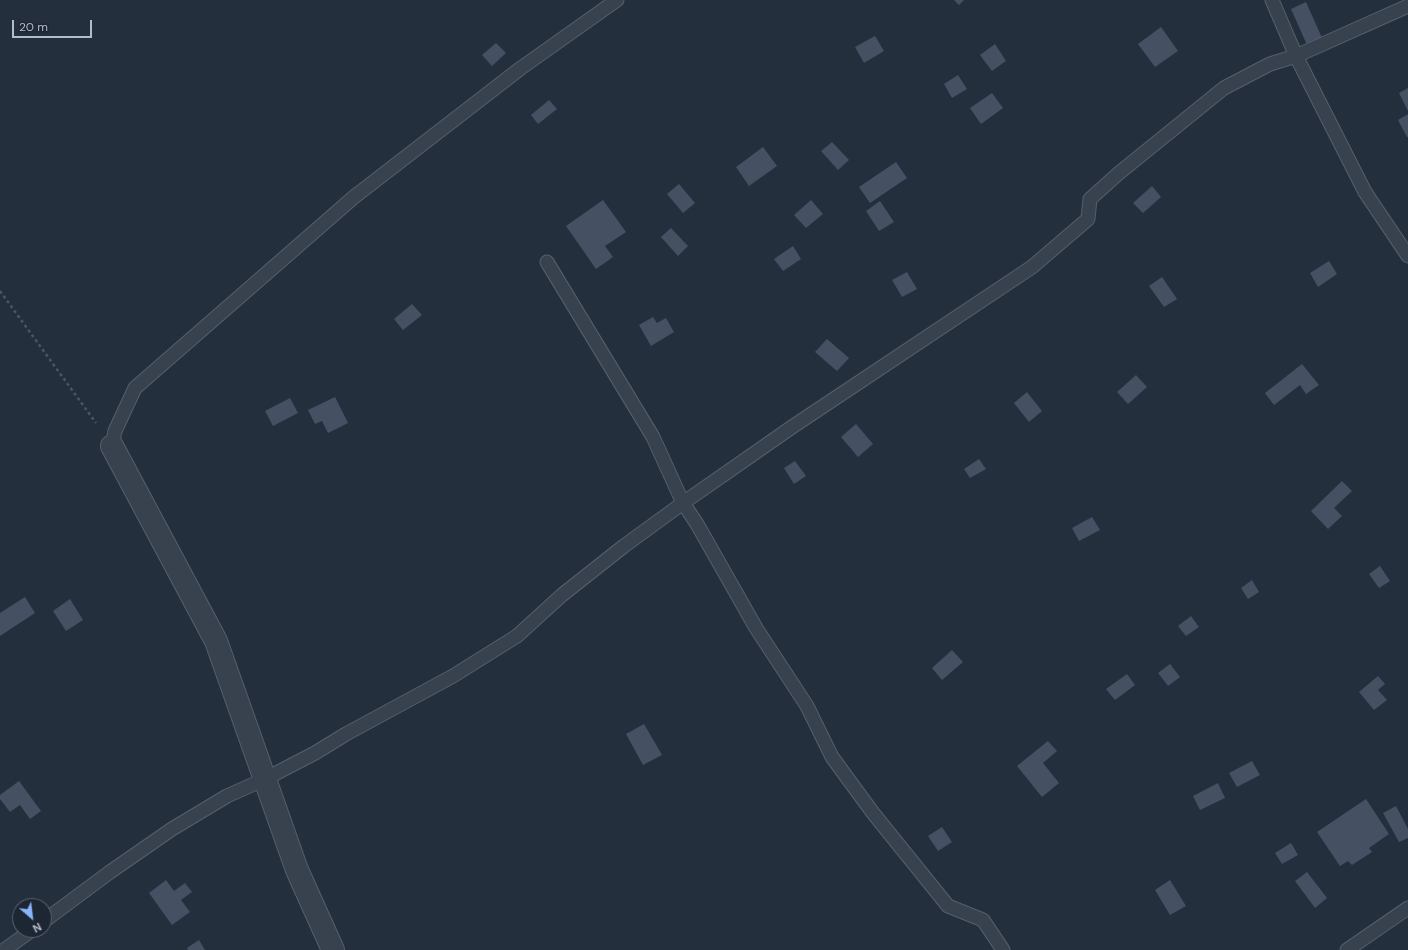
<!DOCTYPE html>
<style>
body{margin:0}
#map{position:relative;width:1408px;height:950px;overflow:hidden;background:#242f3e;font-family:"DM Sans",sans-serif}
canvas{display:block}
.north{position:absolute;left:12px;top:898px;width:40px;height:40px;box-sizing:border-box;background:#1d2633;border:1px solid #59626f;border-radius:50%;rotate:152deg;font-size:11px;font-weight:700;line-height:16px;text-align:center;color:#b4bcc9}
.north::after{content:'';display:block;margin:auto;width:14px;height:18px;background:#8ab4f8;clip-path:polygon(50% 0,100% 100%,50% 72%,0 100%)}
.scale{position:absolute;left:12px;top:20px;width:80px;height:18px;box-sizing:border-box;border:2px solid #b4bcc9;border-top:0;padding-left:5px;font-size:12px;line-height:14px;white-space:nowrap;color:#b4bcc9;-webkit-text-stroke:3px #1d2633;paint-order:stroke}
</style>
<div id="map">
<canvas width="1408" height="950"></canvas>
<div class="north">N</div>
<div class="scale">20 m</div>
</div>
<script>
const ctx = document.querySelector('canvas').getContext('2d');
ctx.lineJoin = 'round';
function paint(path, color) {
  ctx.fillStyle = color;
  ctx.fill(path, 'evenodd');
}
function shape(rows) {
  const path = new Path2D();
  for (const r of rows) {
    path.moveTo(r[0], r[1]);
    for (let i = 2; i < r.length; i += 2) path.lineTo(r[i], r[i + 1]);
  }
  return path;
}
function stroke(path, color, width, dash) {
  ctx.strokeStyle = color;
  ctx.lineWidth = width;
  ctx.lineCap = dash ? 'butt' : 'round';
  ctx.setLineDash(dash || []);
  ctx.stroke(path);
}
const building = shape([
 [954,0,964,0,959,5],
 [1306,2,1322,38,1307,45,1291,9],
 [1161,27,1178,51,1155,67,1138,44],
 [875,36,884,51,864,63,855,47],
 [496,43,506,53,492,66,482,55],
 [995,44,1006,61,992,71,980,55],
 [958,75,967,89,952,98,944,84],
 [1408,88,1408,111,1399,93],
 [992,93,1003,108,981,124,970,108],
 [549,100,557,109,538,124,531,115],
 [1408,114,1408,137,1407,137,1398,120],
 [832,142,849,160,838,170,821,151],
 [763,147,777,166,749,186,736,167],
 [896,162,907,178,870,203,859,187],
 [679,184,695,203,683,213,667,194],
 [1152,186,1161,197,1143,213,1133,203],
 [603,200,626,232,605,246,613,257,596,269,566,226],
 [811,200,823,214,806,228,794,215],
 [880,201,894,222,879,231,866,211],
 [671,228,688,246,678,256,661,237],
 [793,246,801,259,783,271,774,259],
 [1329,261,1337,274,1318,287,1310,273],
 [907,272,917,289,902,297,892,280],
 [1162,277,1177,299,1164,307,1149,286],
 [412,304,422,315,403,330,394,319],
 [653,317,657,323,666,318,674,332,651,346,639,325],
 [827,339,849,358,837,371,815,352],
 [1302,364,1319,385,1306,394,1300,385,1274,405,1265,393],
 [1136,375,1147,387,1128,404,1117,392],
 [1027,392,1042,411,1029,422,1014,403],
 [335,397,348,423,328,433,322,421,315,424,308,410],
 [290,398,298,413,273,426,265,411],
 [856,424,873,444,858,457,841,437],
 [979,459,986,469,970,478,964,469],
 [795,461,806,476,794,484,784,468],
 [1342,481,1352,491,1334,508,1342,516,1328,529,1311,511],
 [1092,517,1100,530,1079,541,1072,528],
 [1380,566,1390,581,1379,588,1369,574],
 [1252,580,1259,592,1248,599,1241,588],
 [25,597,35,613,0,636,0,613],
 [70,599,83,620,66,631,53,611],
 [1191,616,1199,627,1186,636,1178,626],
 [952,650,963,662,942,680,932,668],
 [1170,664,1180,677,1168,686,1158,673],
 [1127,674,1135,685,1115,700,1106,689],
 [1378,676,1385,684,1378,690,1387,700,1374,710,1359,692],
 [644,724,662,755,643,765,626,734],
 [1048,741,1057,751,1043,763,1059,783,1042,797,1017,766],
 [1252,761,1260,775,1237,787,1229,773],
 [19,781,41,811,30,819,20,805,10,812,0,799,0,795],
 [1218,783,1225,798,1200,810,1193,796],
 [1366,799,1389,834,1369,848,1372,852,1352,865,1348,861,1340,866,1317,832],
 [1396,806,1408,829,1408,838,1399,842,1383,813],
 [942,827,952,842,938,851,928,836],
 [1291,843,1298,855,1282,864,1275,853],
 [1307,872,1327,898,1315,908,1295,881],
 [166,880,174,891,185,883,192,892,181,900,190,912,172,925,149,893],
 [1170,880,1186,906,1170,915,1155,890],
 [199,940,205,950,188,950,187,948]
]);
const path = shape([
 [0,291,96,423]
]);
const service = shape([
 [1272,0,1296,56,1365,192,1408,256],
 [547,262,653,437,683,503,697,524,756,628,807,706,832,757,873,813,948,906,983,920,1003,950],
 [112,446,115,431,135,388,354,197,521,68,617,0],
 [44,921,110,872,172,829,227,796,265,779,315,753,346,734,453,676,517,636,562,595,624,546,683,503,792,427,1032,267,1088,219,1090,199,1119,173,1224,88,1270,64,1296,56,1408,6],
 [4,950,32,930],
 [1347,950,1408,908]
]);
const minor = shape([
 [112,446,216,641,297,870,333,950]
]);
paint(building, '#455162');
stroke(service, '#565f6c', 15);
stroke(minor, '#565f6c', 24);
stroke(path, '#44595c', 2.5, [3, 3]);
stroke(service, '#38414e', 13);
stroke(minor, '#38414e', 22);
</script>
